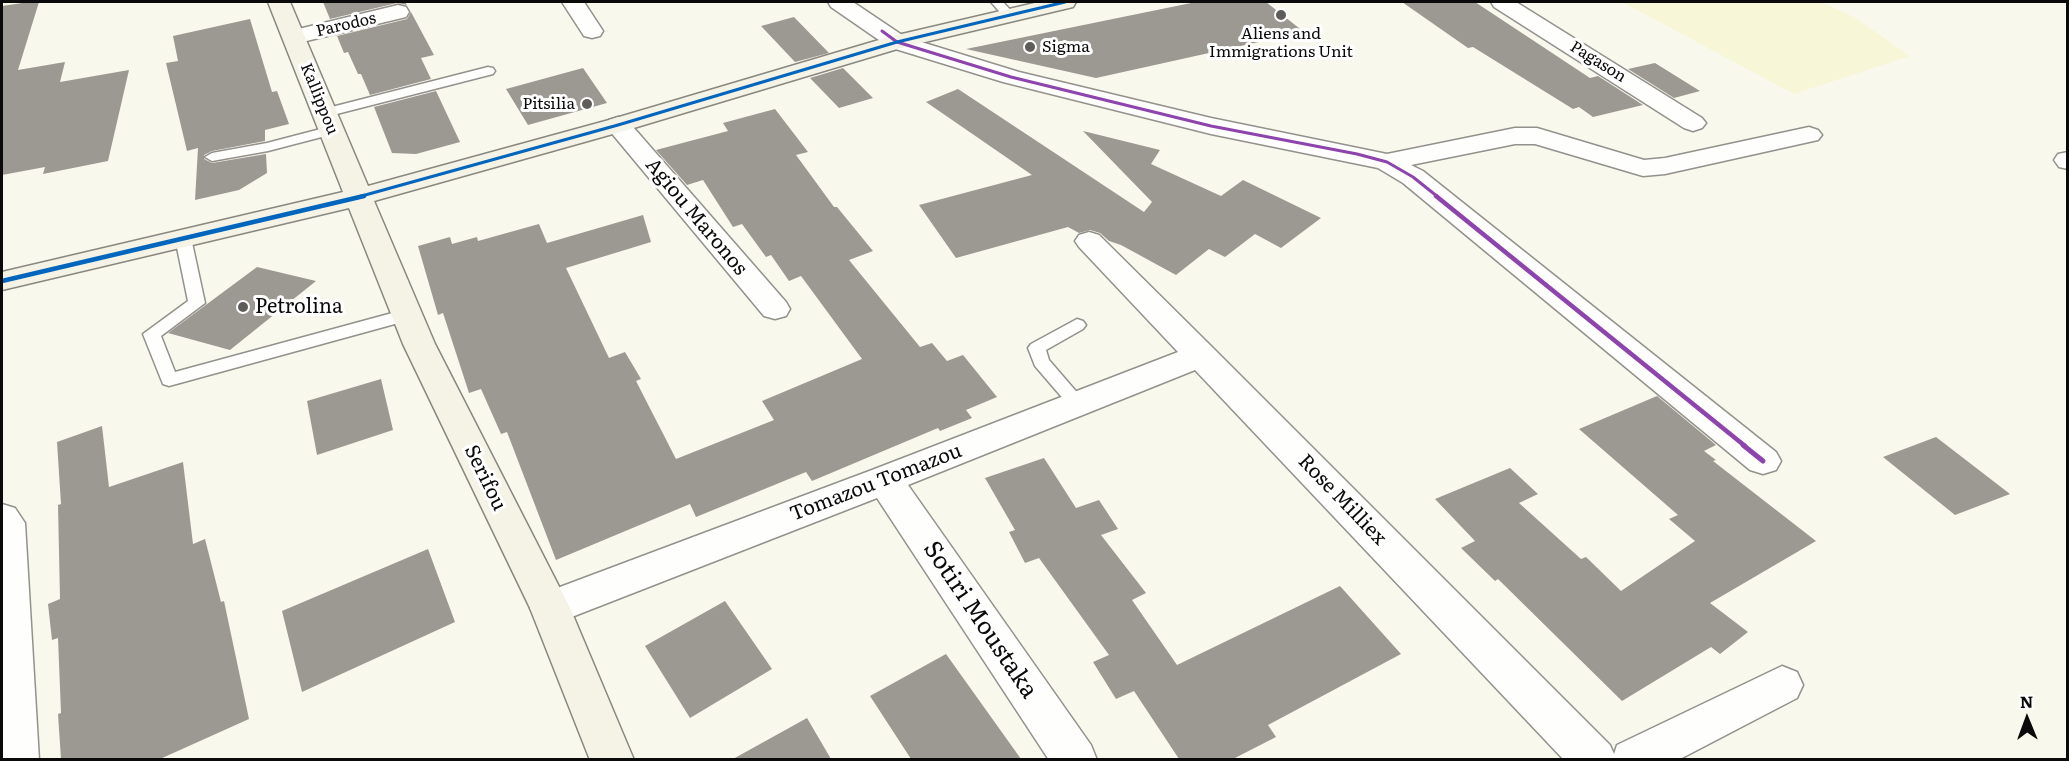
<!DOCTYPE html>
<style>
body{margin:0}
#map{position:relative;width:2069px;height:761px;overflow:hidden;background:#f9f8ec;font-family:Literata,serif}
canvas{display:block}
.frame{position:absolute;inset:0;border:3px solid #0a0a0a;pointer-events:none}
.north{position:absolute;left:1997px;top:689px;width:60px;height:60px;-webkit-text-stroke:4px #fff;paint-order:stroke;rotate:359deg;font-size:16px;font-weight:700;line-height:24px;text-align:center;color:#0a0a0a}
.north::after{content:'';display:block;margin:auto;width:21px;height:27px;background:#0a0a0a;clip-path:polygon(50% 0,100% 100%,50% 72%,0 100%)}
</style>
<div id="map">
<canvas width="2069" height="761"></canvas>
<div class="frame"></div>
<div class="north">N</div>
</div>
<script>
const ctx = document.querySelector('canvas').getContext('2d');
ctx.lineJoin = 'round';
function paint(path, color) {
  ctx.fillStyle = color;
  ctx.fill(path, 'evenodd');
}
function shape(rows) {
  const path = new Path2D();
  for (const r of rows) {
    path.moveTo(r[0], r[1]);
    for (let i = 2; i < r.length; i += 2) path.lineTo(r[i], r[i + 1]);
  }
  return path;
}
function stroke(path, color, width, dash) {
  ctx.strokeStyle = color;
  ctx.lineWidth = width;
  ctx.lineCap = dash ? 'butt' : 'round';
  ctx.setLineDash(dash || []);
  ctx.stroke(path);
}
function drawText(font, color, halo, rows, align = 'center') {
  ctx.font = font + ' Literata,serif';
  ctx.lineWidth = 6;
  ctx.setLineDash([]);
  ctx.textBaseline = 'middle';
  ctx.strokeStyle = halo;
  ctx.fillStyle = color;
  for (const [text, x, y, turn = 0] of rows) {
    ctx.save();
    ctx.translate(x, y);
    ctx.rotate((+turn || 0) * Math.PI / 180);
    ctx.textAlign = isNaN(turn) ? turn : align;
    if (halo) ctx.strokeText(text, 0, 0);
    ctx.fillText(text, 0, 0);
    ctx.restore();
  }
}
const farmland = shape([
 [1622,2,1821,2,1854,17,1910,56,1794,94]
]);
const building = shape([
 [29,2,39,2,18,70,65,62,60,82,129,70,108,161,43,174,45,167,2,175,2,6],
 [323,2,405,2,407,5,397,3,330,19],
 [1196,2,1266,2,1304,32,1096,78,966,49],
 [1402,2,1475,2,1590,78,1598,76,1643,105,1593,117,1579,107,1573,109,1473,47,1468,48],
 [411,12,434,55,421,58,431,79,370,95,361,74,358,74,348,52,344,53,337,36,407,19],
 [794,17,829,53,795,62,761,26],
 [250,19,272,92,277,91,289,124,265,130,265,141,212,151,204,155,204,159,212,163,266,154,267,173,239,190,195,200,198,148,187,151,166,63,178,61,173,36],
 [1655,63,1700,91,1674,98,1628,69],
 [583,68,607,103,528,125,506,89],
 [843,68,873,98,839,108,810,78],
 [958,89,1144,212,1152,202,1083,131,1160,150,1151,164,1221,196,1243,180,1321,218,1281,248,1255,234,1225,257,1209,249,1176,275,1121,245,1109,241,1100,233,1090,230,1079,233,1068,227,956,258,919,205,1032,175,926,102],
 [436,91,460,142,416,154,392,153,374,107],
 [775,109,808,152,796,155,834,207,837,207,873,251,849,260,920,347,932,343,947,361,963,355,997,397,966,410,972,418,940,431,938,428,812,481,806,472,696,517,690,504,556,560,507,432,501,434,481,389,469,393,443,313,438,315,418,246,450,237,452,244,477,237,478,241,539,224,547,243,643,215,651,242,566,268,609,358,625,352,641,379,636,381,676,459,774,420,762,401,862,359,801,276,789,281,771,255,766,257,742,224,733,227,703,180,687,185,656,150,728,131,723,123],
 [257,267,316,281,230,350,168,333],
 [381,379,393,430,317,455,307,401],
 [1657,396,1716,445,1704,451,1716,460,1713,461,1816,541,1710,603,1748,632,1720,654,1711,647,1622,701,1498,579,1495,581,1461,548,1475,541,1435,499,1510,468,1538,494,1519,503,1581,559,1586,557,1621,591,1695,541,1669,519,1678,515,1579,429],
 [102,426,109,487,183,462,193,544,205,539,221,602,224,601,249,719,160,759,61,759,58,714,61,713,58,638,52,640,48,604,60,599,58,505,61,504,57,442],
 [1936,437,2010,494,1955,515,1883,457],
 [1044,458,1076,508,1099,500,1118,529,1101,535,1146,593,1132,600,1177,665,1340,586,1401,654,1268,725,1276,737,1233,759,1179,759,1134,691,1116,699,1093,662,1109,655,1039,558,1025,563,1009,532,1015,530,985,478],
 [428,549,455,622,302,692,282,611],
 [725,601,772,669,690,718,645,646],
 [946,654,1021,759,911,759,870,696],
 [807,718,831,759,733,759]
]);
const lane = shape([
 [991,2,1003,2,1015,15,1013,18,1005,18,991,2],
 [488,67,493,68,495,71,493,74,325,117,318,113,320,110,488,67],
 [332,126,337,127,339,130,337,133,268,151,212,161,205,157,212,153,267,143,332,126],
 [183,233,191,238,205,303,161,336,175,372,407,309,413,311,415,315,413,319,169,386,163,384,143,334,188,301,175,238,183,233],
 [1077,319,1083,321,1086,325,1083,329,1046,350,1049,360,1087,404,1084,409,1078,411,1072,409,1035,366,1028,348,1031,344,1077,319]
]);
const street = shape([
 [562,2,584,2,603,31,600,36,592,38,584,36,562,2],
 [828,2,853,2,905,37,1019,72,1211,118,1387,154,1515,128,1537,128,1644,160,1665,158,1809,127,1818,130,1822,135,1818,140,1665,174,1643,176,1535,144,1515,144,1411,165,1423,171,1776,452,1781,461,1776,470,1763,474,1750,470,1403,183,1378,168,1211,134,1003,82,889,47,831,7,828,2],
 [1491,2,1516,2,1702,118,1706,123,1702,128,1693,131,1684,128,1494,7,1491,2],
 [398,5,406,7,409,12,406,17,294,44,286,42,283,37,286,32,398,5],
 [618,117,627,120,786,302,790,309,786,316,775,319,764,316,609,130,605,125,609,120,618,117],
 [2068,152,2068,169,2059,167,2054,160,2058,154,2068,152],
 [1089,232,1099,235,1212,347,1610,745,1614,754,1617,745,1782,666,1797,672,1803,685,1797,698,1678,760,1564,760,1195,370,908,485,1091,745,1097,760,1049,760,877,498,564,620,550,625,536,620,530,608,536,596,872,470,1178,352,1079,247,1075,241,1079,235,1089,232],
 [2,504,15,508,25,523,39,760,2,760,2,504]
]);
const secondary = shape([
 [268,2,290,2,368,186,609,120,889,37,1039,2,1076,2,1073,7,904,47,627,130,374,201,435,344,570,608,634,760,590,760,530,608,403,344,349,208,2,290,2,272,343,192,268,2]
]);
const bus1Far2 = shape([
 [882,31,897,42,1011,77,1211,126,1357,154,1387,162,1413,177,1438,197]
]);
const bus1Far1 = shape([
 [1436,196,1745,446]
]);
const bus1 = shape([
 [1743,445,1763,461]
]);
const bus2Far1 = shape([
 [358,197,618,125,897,42,1065,2]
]);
const bus2 = shape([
 [2,281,364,196]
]);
const markers = [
 [1281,15,6,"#5e5d59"],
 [1030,47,6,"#5e5d59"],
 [587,104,6,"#5e5d59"],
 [243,307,6,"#5e5d59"]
];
const farStreetnames = [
 ["Parodos",346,25,-13],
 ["Pagason",1598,62,32],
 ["Kallippou",319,99,68]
];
const farPoinames = [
 ["Aliens and",1281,34],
 ["Immigrations Unit",1281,52],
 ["Sigma",1042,47,"left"],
 ["Pitsilia",575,104,"right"]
];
const streetNames = [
 ["Agiou Maronos",696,217,50],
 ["Serifou",485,478,64],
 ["Tomazou Tomazou",876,483,-21],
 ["Rose Milliex",1342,500,46]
];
const poiNames = [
 ["Petrolina",255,307]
];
const nearStreetnames = [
 ["Sotiri Moustaka",980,620,56]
];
paint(farmland, '#f7f7d7');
paint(building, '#9c9993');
stroke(lane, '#92918c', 3);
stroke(street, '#92918c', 3);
stroke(secondary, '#888882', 3);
paint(lane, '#fefefc');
paint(street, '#fefefc');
paint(secondary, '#f4f3e6');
stroke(bus1Far2, '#8e44ad', 3);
stroke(bus1Far1, '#8e44ad', 4.5);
stroke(bus1, '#8e44ad', 5);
stroke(bus2Far1, '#0065bd', 3);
stroke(bus2, '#0065bd', 4.5);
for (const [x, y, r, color] of markers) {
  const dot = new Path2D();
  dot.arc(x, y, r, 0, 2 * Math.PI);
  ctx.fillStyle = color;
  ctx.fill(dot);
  stroke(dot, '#fff', 2);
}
drawText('16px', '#0a0a0a', '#fff', farStreetnames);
drawText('16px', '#0a0a0a', '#fff', farPoinames);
drawText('20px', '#0a0a0a', '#fff', streetNames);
drawText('20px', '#0a0a0a', '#fff', poiNames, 'left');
drawText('24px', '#0a0a0a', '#fff', nearStreetnames);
</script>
